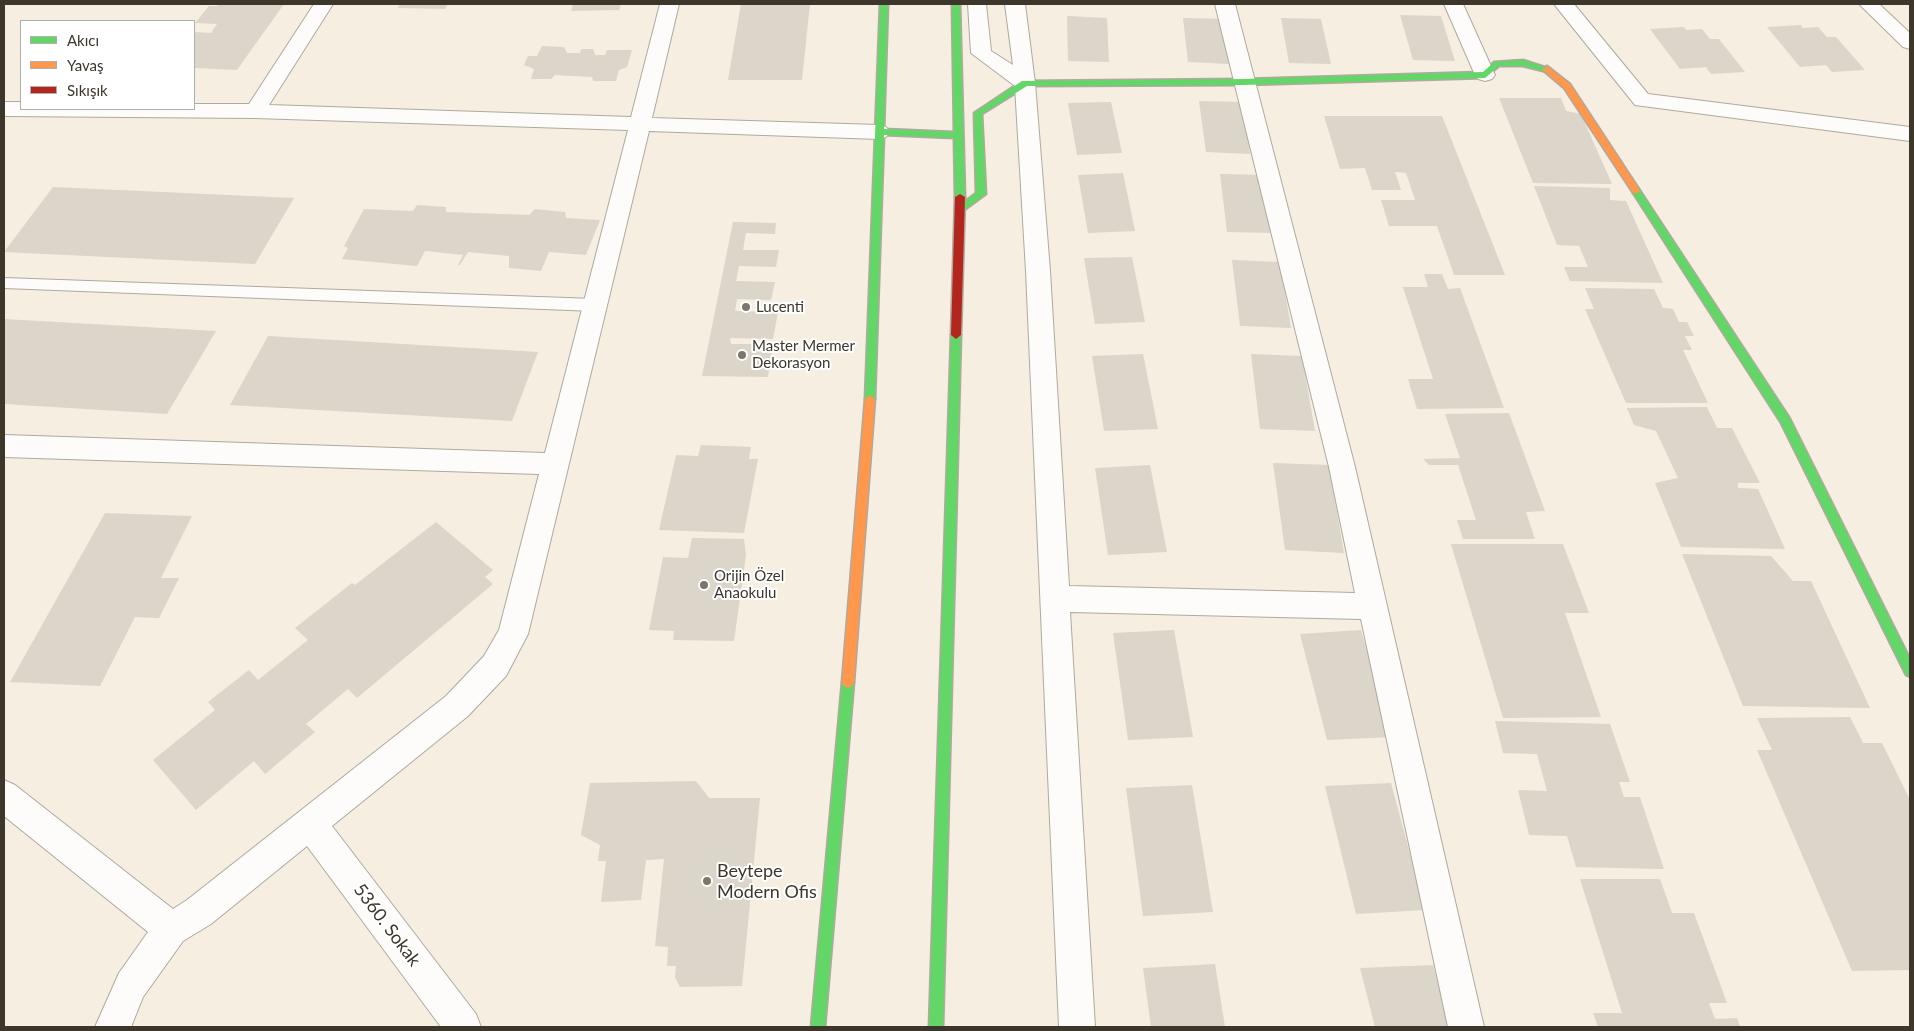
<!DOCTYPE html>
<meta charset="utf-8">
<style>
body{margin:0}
#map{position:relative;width:1914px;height:1031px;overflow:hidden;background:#f5eee1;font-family:Lato,sans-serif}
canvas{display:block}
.frame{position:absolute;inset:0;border:5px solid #3d372b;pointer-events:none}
.legend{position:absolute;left:20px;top:20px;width:175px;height:90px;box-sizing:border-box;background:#fff;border:1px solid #b1afaa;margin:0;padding:6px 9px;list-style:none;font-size:15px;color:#3d372b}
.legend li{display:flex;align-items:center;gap:10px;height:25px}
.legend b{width:25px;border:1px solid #b1afaa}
</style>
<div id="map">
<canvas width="1914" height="1031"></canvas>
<div class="frame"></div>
<ul class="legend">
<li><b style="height:6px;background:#63d668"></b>Akıcı</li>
<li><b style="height:6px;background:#ff974d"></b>Yavaş</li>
<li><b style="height:6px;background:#b3261e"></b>Sıkışık</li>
</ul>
</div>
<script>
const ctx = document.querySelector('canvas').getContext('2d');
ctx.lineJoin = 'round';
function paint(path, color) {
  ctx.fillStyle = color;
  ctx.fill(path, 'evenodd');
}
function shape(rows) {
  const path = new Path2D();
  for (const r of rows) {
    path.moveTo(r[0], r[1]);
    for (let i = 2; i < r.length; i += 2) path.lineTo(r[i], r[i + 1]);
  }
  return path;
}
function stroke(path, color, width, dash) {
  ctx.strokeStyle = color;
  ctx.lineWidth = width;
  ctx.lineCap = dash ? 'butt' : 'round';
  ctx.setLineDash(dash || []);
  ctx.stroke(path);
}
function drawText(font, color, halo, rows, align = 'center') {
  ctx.font = font + ' Lato,sans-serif';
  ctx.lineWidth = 4;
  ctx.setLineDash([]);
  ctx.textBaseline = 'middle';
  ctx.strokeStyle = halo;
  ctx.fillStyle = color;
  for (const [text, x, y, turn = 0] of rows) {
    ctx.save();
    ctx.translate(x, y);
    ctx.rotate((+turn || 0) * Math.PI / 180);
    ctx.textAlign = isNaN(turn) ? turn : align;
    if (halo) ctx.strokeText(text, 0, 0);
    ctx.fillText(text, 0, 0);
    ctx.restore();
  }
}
const building = shape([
 [219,4,284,4,237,70,194,68,194,32,211,33,217,24,195,23,209,6,217,6],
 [400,4,448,4,445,9,398,8],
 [573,4,621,4,619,10,571,11],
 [741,4,810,4,802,80,728,80],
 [1400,15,1441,16,1455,61,1413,60],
 [1067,16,1107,18,1109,62,1068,61],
 [1183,18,1223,19,1229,64,1188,62],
 [1281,18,1321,19,1331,64,1289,63],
 [1801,25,1803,28,1818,27,1827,37,1836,37,1865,70,1832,72,1826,65,1800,67,1767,27],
 [1684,27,1686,30,1702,29,1710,39,1719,39,1745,72,1711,74,1706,67,1680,69,1650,29],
 [542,46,564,47,567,53,580,53,581,49,593,49,595,55,605,55,607,50,632,50,627,67,619,70,616,81,593,81,592,77,555,75,551,79,531,79,534,69,524,65,528,56,537,56],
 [1499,98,1561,98,1566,111,1581,114,1612,184,1533,183],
 [1199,101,1243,102,1250,154,1206,152],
 [1111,102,1122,153,1077,155,1068,103],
 [1324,116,1442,116,1505,275,1454,275,1437,226,1389,226,1381,200,1415,200,1406,173,1395,172,1401,190,1372,190,1365,168,1340,169],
 [1123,173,1135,231,1088,233,1078,175],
 [1220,174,1265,175,1275,233,1227,232],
 [1534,186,1610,188,1610,200,1626,201,1663,283,1570,281,1564,267,1588,267,1579,246,1557,245],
 [53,187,294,198,255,264,4,252],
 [417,205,446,207,446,212,529,215,535,209,565,212,566,218,600,220,586,255,549,252,541,271,509,268,509,256,468,252,460,265,458,265,463,255,425,251,417,266,342,259,348,248,344,246,364,209,413,211],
 [733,222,776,223,775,234,746,233,743,250,779,250,776,267,739,266,736,281,775,282,771,300,737,299,735,311,778,312,773,339,730,338,731,344,773,344,768,377,702,376],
 [1132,257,1145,322,1095,324,1084,258],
 [1232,260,1280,262,1291,328,1240,326],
 [1424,274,1442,274,1448,289,1460,288,1504,408,1417,409,1408,379,1433,379,1403,287,1428,287],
 [1585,288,1654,289,1663,308,1673,309,1679,322,1687,322,1694,336,1685,336,1692,350,1683,350,1708,403,1626,403,1585,309,1594,309],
 [4,319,216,331,167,414,4,404],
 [268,336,538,352,512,421,230,405],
 [1143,354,1158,429,1104,431,1092,356],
 [1251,354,1302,356,1315,431,1260,429],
 [1707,407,1717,428,1732,428,1760,483,1738,483,1738,488,1758,489,1785,549,1681,547,1655,483,1678,478,1656,431,1634,425,1627,408],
 [1509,413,1545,511,1526,512,1535,539,1463,539,1457,520,1476,520,1458,465,1429,465,1423,459,1460,458,1445,414],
 [701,445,751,447,749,459,758,459,744,533,659,530,676,455,698,456],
 [1273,463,1329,465,1344,553,1285,550],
 [1150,465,1167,552,1108,555,1095,468],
 [105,513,192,516,161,578,179,578,159,618,135,617,100,686,10,682],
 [436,522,493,570,485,577,493,584,357,698,348,689,306,724,315,732,265,774,254,761,196,810,153,760,215,710,208,702,249,670,258,680,308,640,295,628,352,583,355,585],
 [692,538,744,539,746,555,734,641,673,640,674,631,649,630,663,557,688,558],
 [1451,544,1563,544,1589,613,1565,613,1601,717,1503,718],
 [1682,554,1771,556,1793,581,1811,581,1870,708,1743,706],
 [1174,630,1193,737,1128,740,1113,633],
 [1361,630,1391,737,1327,740,1300,634],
 [1850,717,1863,743,1882,743,1910,800,1910,970,1852,971,1757,750,1772,750,1757,718],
 [1495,721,1610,724,1630,782,1619,782,1624,797,1640,797,1664,869,1576,867,1567,836,1529,835,1518,790,1547,791,1537,754,1503,753],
 [696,781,709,798,760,798,742,986,680,987,675,977,676,966,667,966,668,947,655,946,664,859,646,860,641,900,601,902,606,861,598,861,600,845,581,835,590,783],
 [1391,783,1425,910,1356,914,1325,786],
 [1192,785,1213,912,1143,916,1126,788],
 [1580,879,1660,879,1672,913,1694,913,1727,1003,1709,1003,1715,1019,1737,1018,1740,1027,1598,1027,1593,1013,1622,1013],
 [1215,964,1225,1027,1151,1027,1143,968],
 [1433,965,1450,1027,1375,1027,1360,968]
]);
const lane = shape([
 [4,278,595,299,600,301,603,305,600,309,595,311,4,288,4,278]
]);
const street = shape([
 [314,4,333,4,269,105,631,117,660,4,679,4,652,118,879,125,886,127,890,132,886,137,879,139,649,131,528,634,506,676,468,716,332,826,476,1014,481,1027,441,1027,307,846,211,924,183,941,143,997,131,1027,95,1027,119,973,148,932,4,816,4,780,15,785,173,909,187,900,446,696,484,656,499,630,539,474,4,457,4,435,545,453,628,130,255,118,4,116,4,102,21,102,21,109,194,109,194,104,249,104,314,4],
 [968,4,986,4,991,51,1013,65,1005,4,1025,4,1035,83,1050,271,1069,586,1355,593,1329,467,1215,4,1235,4,1355,467,1484,1027,1448,1027,1361,619,1070,612,1095,1027,1059,1027,1026,271,1015,86,971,53,968,4],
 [1444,4,1463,4,1495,75,1492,79,1485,81,1478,79,1475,75,1444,4],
 [1554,4,1574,4,1648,94,1910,127,1910,141,1635,105,1554,4],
 [1859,4,1879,4,1910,33,1910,49,1903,47,1859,4]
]);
const fast = shape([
 [880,4,888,4,884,129,954,132,952,4,960,4,965,197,960,200,955,197,954,138,884,135,875,399,870,403,865,399,880,4],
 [1523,60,1551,69,1547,72,1523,66,1499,66,1485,78,1243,85,1027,86,982,114,986,194,963,211,960,212,955,209,976,193,974,113,1022,81,1243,79,1483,72,1494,62,1523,60],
 [1636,188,1639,189,1789,417,1910,659,1910,677,1906,675,1781,423,1633,193,1633,189,1636,188],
 [956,331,961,335,943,1027,929,1027,951,335,956,331],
 [848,676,852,678,854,682,825,1027,811,1027,842,682,844,678,848,676]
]);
const slow = shape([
 [1547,66,1570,84,1639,189,1639,193,1633,193,1564,88,1544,71,1543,69,1547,66],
 [870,395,875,399,854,682,852,686,848,688,844,686,842,682,865,399,870,395]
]);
const jam = shape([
 [960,194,965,197,961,335,956,339,951,335,955,197,960,194]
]);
const markers = [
 [746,307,5,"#7d776b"],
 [742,355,5,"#7d776b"],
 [704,585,5,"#7d776b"],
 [707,881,5,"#7d776b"]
];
const poiNames = [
 ["Lucenti",756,307],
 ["Master Mermer",752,346],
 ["Dekorasyon",752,363],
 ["Orijin Özel",714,576],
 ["Anaokulu",714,593]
];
const nearPoinames = [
 ["Beytepe",717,871],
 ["Modern Ofis",717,892]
];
const nearStreetnames = [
 ["5360. Sokak",387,925,53]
];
paint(building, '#dbd5ca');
stroke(lane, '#afa99e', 2);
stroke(street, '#afa99e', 2);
stroke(fast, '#afa99e', 3);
stroke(slow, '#afa99e', 3);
stroke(jam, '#afa99e', 3);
paint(lane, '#fefcfa');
paint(street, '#fefcfa');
paint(fast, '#63d668');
paint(slow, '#ff974d');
paint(jam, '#b3261e');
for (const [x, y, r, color] of markers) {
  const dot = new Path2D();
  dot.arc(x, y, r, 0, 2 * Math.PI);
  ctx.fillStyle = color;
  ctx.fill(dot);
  stroke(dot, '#fff', 2);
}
drawText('15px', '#3d372b', '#fff', poiNames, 'left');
drawText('18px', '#3d372b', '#fff', nearPoinames, 'left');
drawText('18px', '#3d372b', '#fff', nearStreetnames);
</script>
